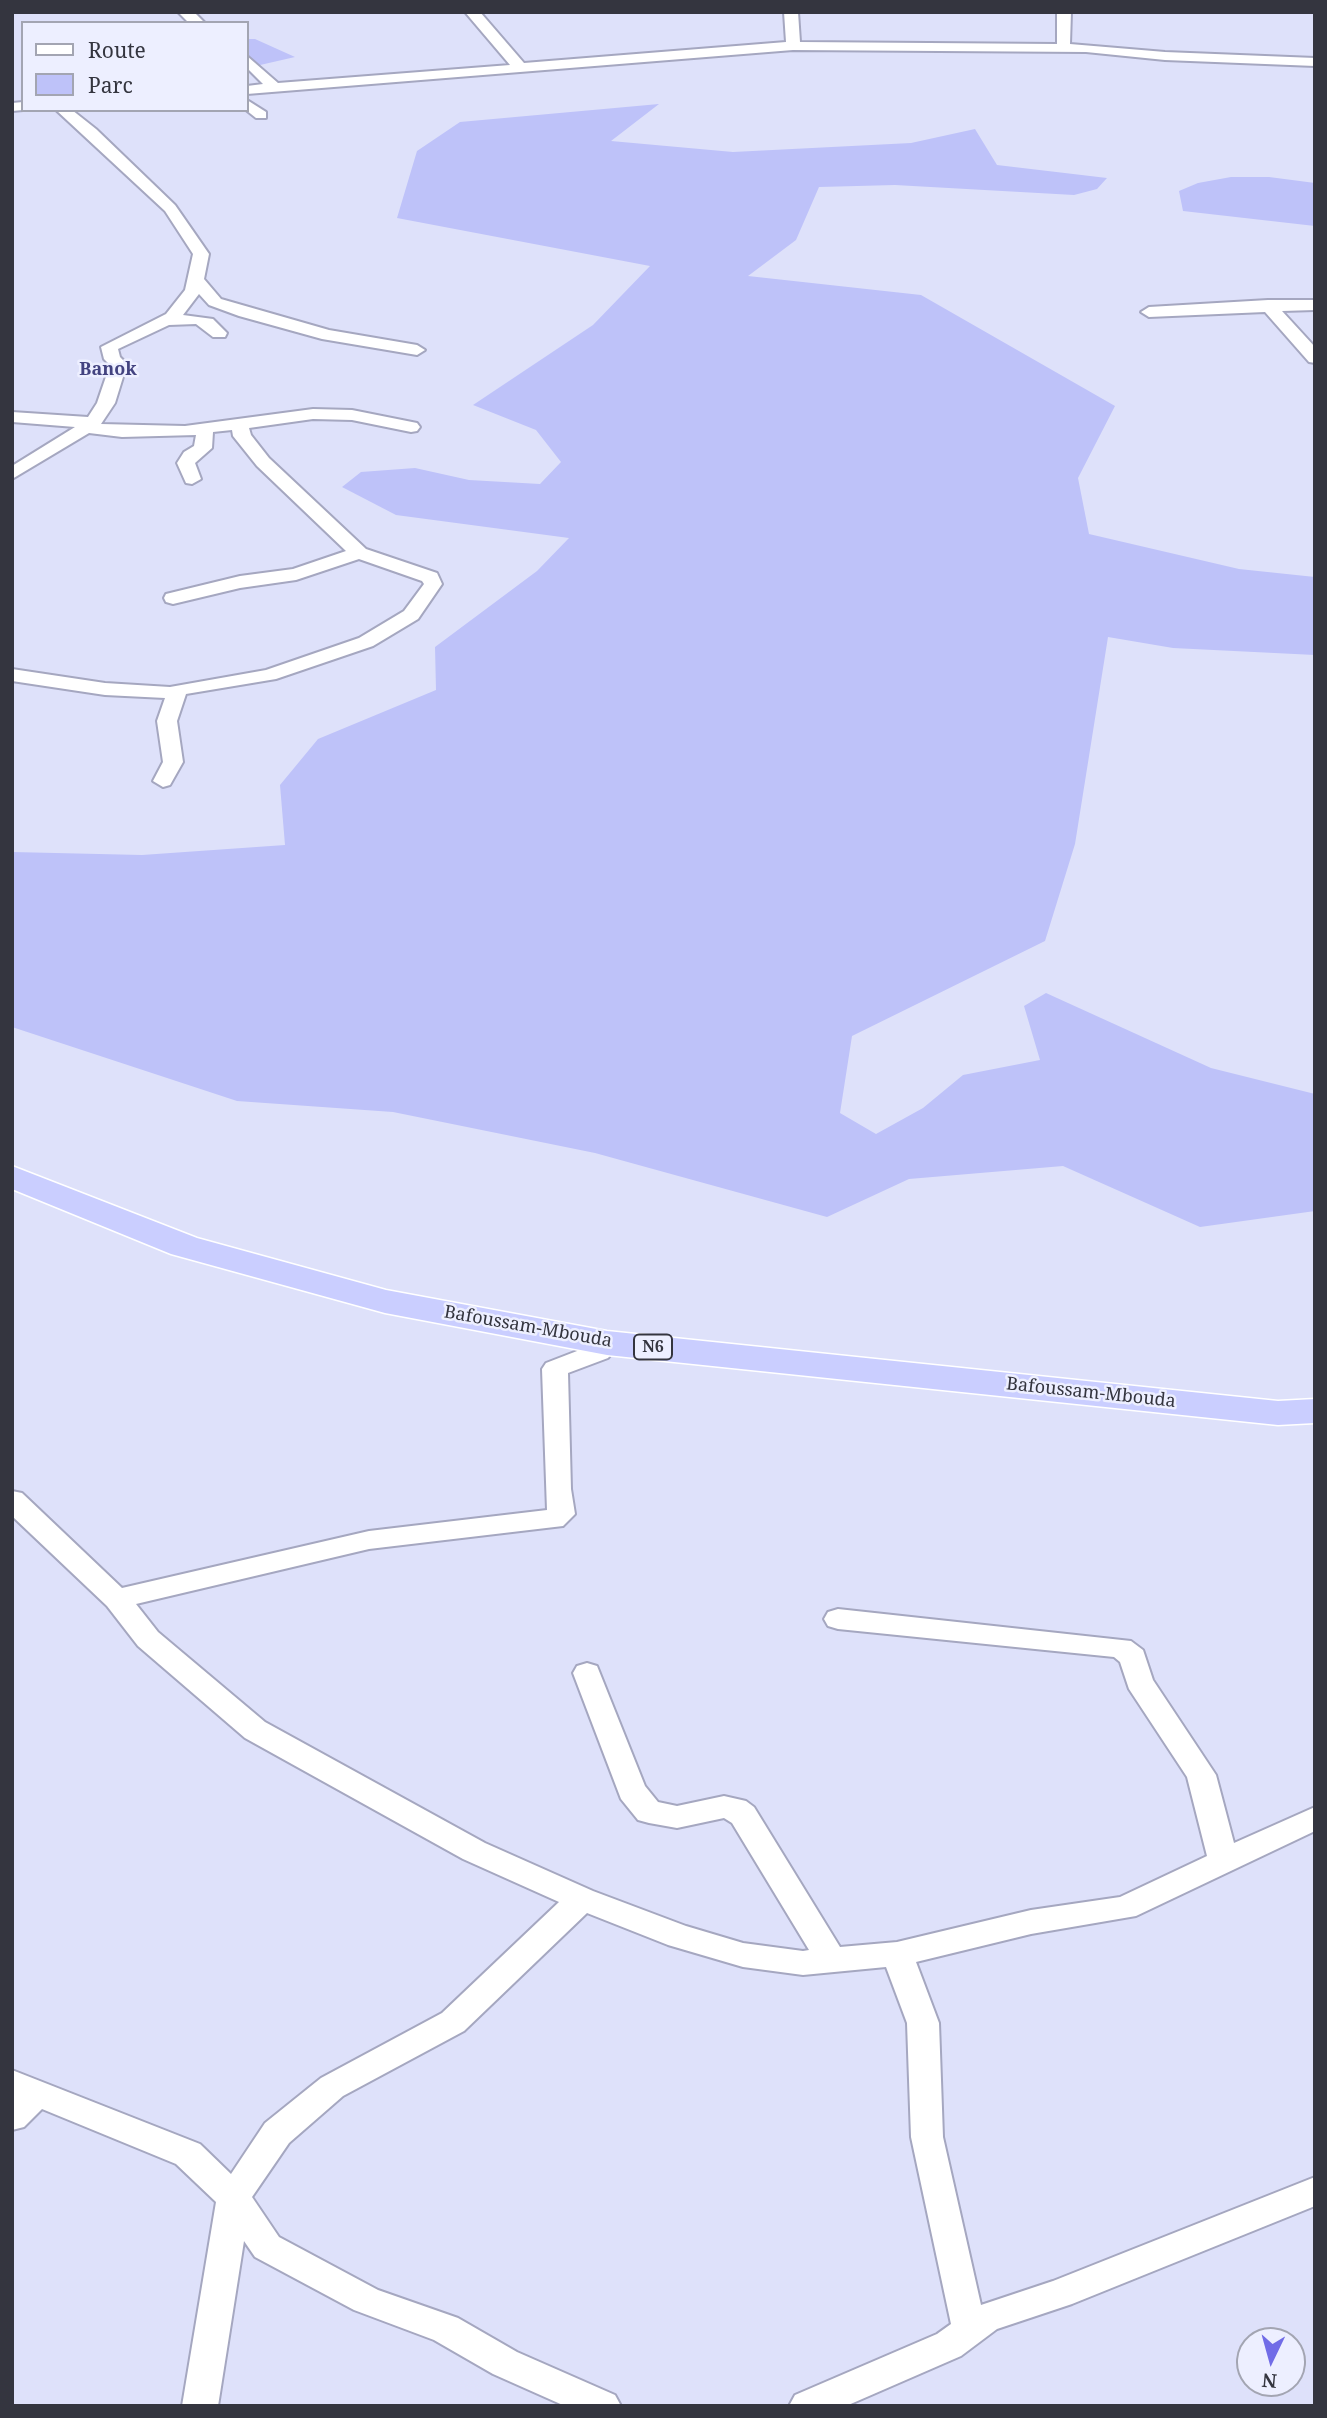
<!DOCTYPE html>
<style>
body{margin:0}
#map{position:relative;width:1327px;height:2418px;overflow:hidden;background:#dee1fa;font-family:"Noto Serif",serif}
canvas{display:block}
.frame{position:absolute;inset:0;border:14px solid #34353f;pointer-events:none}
.legend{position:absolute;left:21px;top:21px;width:228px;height:91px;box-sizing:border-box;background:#edefff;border:2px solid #a3a5b2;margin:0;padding:9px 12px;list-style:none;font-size:21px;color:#34353f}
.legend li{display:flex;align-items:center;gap:14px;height:35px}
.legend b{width:35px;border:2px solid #a3a5b2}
.north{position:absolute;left:1236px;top:2327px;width:70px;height:70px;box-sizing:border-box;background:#edefff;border:2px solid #a3a5b2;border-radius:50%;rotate:185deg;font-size:19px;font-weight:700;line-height:28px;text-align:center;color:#34353f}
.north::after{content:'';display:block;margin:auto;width:24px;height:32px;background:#716ce7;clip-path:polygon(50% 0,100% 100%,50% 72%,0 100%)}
</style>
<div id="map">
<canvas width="1327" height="2418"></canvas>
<div class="frame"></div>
<ul class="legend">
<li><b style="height:9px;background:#fff"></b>Route</li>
<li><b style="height:19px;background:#bec2f9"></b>Parc</li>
</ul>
<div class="north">N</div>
</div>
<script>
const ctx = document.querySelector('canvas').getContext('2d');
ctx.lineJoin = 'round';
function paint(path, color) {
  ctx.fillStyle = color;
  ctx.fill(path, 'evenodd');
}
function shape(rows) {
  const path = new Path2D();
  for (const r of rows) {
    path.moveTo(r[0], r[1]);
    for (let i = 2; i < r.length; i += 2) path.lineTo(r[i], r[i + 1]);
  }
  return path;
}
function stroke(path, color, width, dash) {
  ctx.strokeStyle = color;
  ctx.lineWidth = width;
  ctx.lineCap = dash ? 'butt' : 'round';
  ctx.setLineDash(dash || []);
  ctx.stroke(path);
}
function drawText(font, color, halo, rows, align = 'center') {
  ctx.font = font + ' "Noto Serif",serif';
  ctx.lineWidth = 5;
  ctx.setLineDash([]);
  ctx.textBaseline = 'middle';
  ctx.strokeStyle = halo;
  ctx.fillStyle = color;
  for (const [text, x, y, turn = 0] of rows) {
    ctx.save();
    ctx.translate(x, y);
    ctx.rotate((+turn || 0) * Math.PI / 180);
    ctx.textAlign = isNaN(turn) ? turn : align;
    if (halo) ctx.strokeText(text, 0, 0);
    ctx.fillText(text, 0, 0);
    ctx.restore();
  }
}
const green = shape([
 [247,39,255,39,295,57,247,68],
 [659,104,611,141,733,152,911,143,975,129,997,165,1107,178,1097,189,1074,195,895,185,819,187,796,240,748,276,921,295,1115,406,1078,478,1089,534,1239,569,1315,577,1315,655,1173,648,1108,637,1075,844,1045,941,852,1036,840,1113,876,1134,923,1108,963,1075,1040,1060,1024,1006,1046,993,1211,1068,1315,1094,1315,1211,1200,1227,1063,1166,909,1179,827,1217,595,1153,393,1112,237,1101,12,1027,12,852,142,855,285,845,280,785,318,739,436,690,435,647,537,571,569,538,396,515,342,487,361,472,415,468,469,480,540,484,561,462,536,430,473,405,593,325,650,266,397,218,417,151,460,122],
 [1231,177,1269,177,1315,183,1315,226,1183,211,1179,191,1198,183]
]);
const minor = shape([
 [178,12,194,12,205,23,189,23,178,12],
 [465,12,480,12,524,63,786,42,784,12,798,12,800,42,1057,44,1057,12,1071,12,1070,44,1165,52,1315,58,1315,66,1165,60,1086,52,793,50,247,94,247,86,263,84,247,68,247,56,278,83,510,65,465,12],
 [247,100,266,112,266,118,256,118,246,110,247,100],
 [23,102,23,110,12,111,12,103,23,102],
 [56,110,72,110,96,129,175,205,209,254,204,279,221,299,329,330,417,345,425,350,417,355,322,339,239,316,209,305,199,294,183,315,213,319,227,333,225,337,213,337,196,324,169,325,118,349,120,357,127,364,115,403,101,424,185,426,313,409,352,410,417,423,420,427,417,431,411,432,352,420,313,419,249,428,251,435,269,458,366,549,437,573,442,584,418,619,373,646,276,679,186,694,177,721,183,762,170,785,163,787,153,781,163,762,157,721,165,698,105,695,12,681,12,669,105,683,170,687,266,670,359,638,404,611,424,584,422,581,359,559,296,580,240,588,173,604,166,602,164,598,166,594,240,576,293,569,346,551,257,466,233,436,232,430,213,432,212,448,195,463,201,479,192,484,186,483,177,463,184,452,194,446,196,435,122,437,89,433,12,479,12,466,75,427,12,422,12,412,88,417,97,403,110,365,104,359,101,347,166,314,185,290,193,254,165,211,56,110],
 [1268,300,1315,300,1315,310,1282,311,1315,347,1315,363,1309,362,1265,312,1149,317,1141,312,1149,307,1268,300],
 [607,1335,616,1337,620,1343,608,1358,568,1373,571,1489,575,1514,563,1526,369,1549,136,1604,158,1632,265,1722,485,1843,593,1891,686,1926,743,1943,803,1951,809,1950,732,1823,724,1818,677,1828,649,1823,638,1820,621,1799,573,1673,577,1666,587,1663,597,1666,645,1786,658,1802,677,1806,724,1796,746,1801,754,1807,840,1947,897,1942,1031,1910,1120,1897,1207,1856,1187,1777,1129,1689,1120,1662,1114,1657,838,1629,828,1626,824,1619,828,1612,838,1609,1131,1641,1143,1650,1153,1680,1216,1775,1234,1843,1315,1807,1315,1831,1136,1916,1031,1934,916,1962,939,2023,943,2137,981,2305,1053,2281,1315,2177,1315,2206,1072,2304,997,2329,961,2356,846,2406,789,2406,795,2395,937,2334,951,2324,911,2137,907,2023,886,1967,803,1975,743,1967,668,1945,587,1913,464,2031,343,2096,289,2143,252,2197,279,2237,378,2290,458,2318,517,2352,615,2395,621,2406,565,2406,493,2374,434,2340,354,2310,255,2257,244,2241,218,2406,182,2406,216,2202,176,2164,42,2109,24,2127,12,2130,12,2070,200,2144,231,2174,265,2123,321,2078,442,2013,559,1902,463,1859,245,1738,138,1646,107,1606,12,1516,12,1491,22,1493,122,1588,369,1531,547,1510,542,1369,546,1363,590,1346,598,1337,607,1335]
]);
const highway = shape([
 [12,1166,197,1238,386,1290,607,1331,1278,1401,1315,1399,1315,1423,1278,1425,607,1355,385,1313,171,1254,12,1189,12,1166]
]);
const shields = [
 [653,1347,38]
];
const shieldNames = [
 ["N6",653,1347]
];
const farQuarternames = [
 ["Banok",108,370]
];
const streetNames = [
 ["Bafoussam-Mbouda",528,1327,10],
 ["Bafoussam-Mbouda",1091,1393,6]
];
paint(green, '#bec2f9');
stroke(minor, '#a5a7c0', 4);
stroke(highway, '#fff', 3);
paint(minor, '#fff');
paint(highway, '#caceff');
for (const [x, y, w] of shields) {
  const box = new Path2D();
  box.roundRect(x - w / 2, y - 12.5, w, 25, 5);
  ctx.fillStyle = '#edefff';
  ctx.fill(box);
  stroke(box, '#34353f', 2);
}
drawText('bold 16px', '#34353f', null, shieldNames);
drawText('bold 18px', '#434380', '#edefff', farQuarternames);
drawText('18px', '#34353f', '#edefff', streetNames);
</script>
